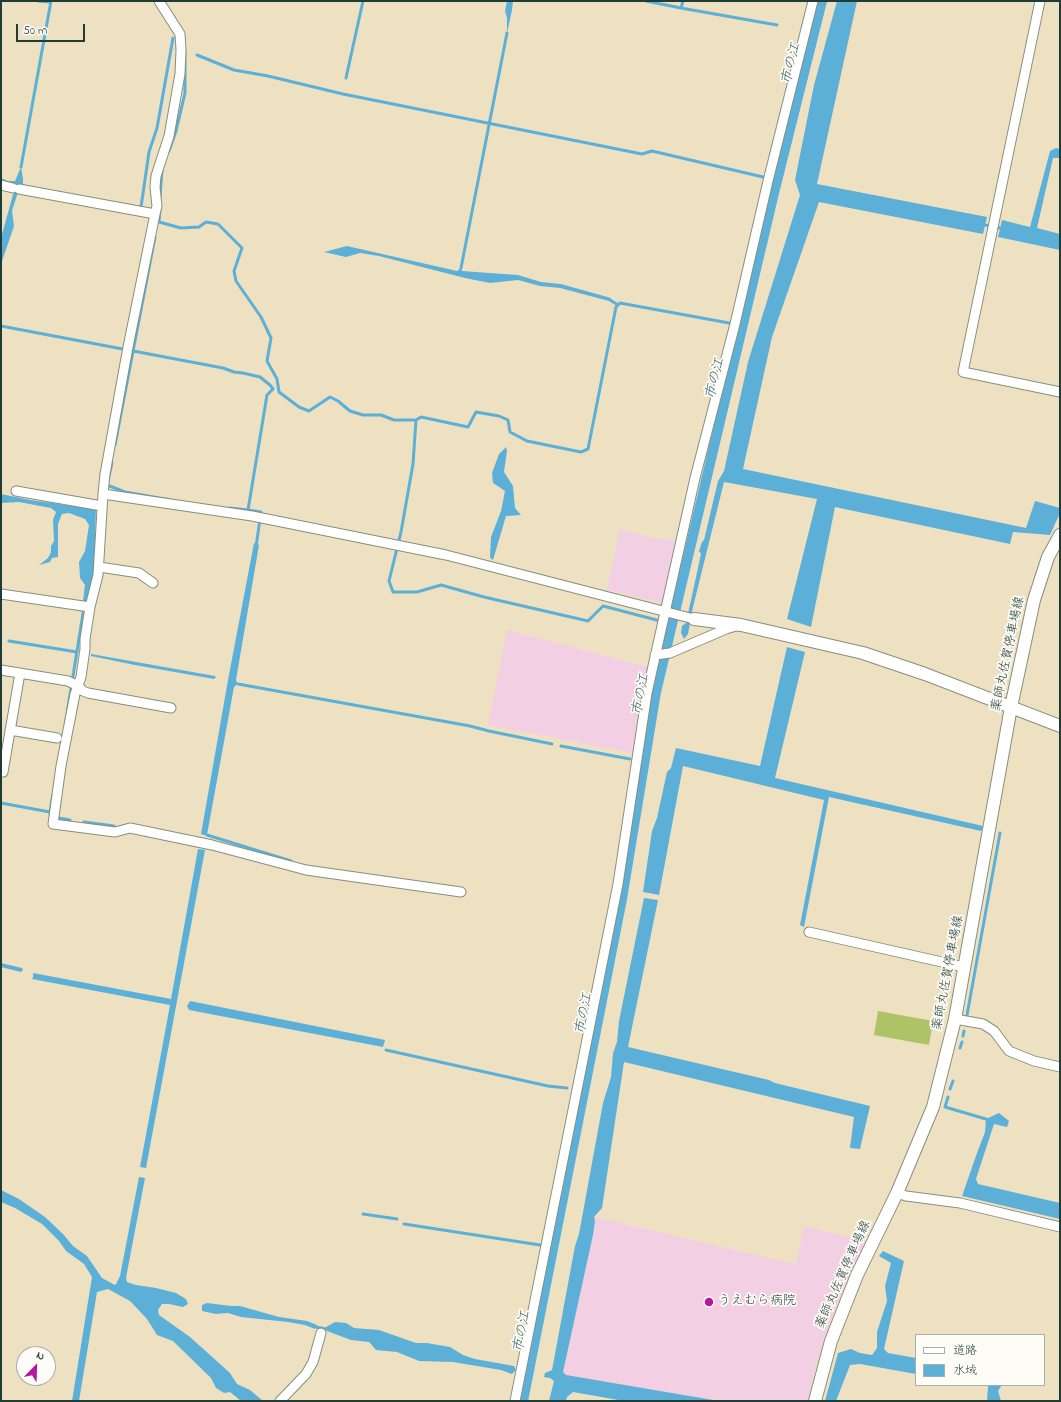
<!DOCTYPE html>
<meta charset="utf-8">
<style>
body{margin:0}
#map{position:relative;width:1061px;height:1402px;overflow:hidden;background:#eee1c2;font-family:"Indie Flower","Klee One",sans-serif}
canvas{display:block}
.frame{position:absolute;inset:0;border:2px solid #1f3d34;pointer-events:none}
.legend{position:absolute;left:915px;top:1334px;width:130px;height:52px;box-sizing:border-box;background:#fdfcf7;border:1px solid #a4b0a9;margin:0;padding:5px 7px;list-style:none;font-size:12px;color:#1f3d34}
.legend li{display:flex;align-items:center;gap:8px;height:20px}
.legend b{width:20px;border:1px solid #a4b0a9}
.north{position:absolute;left:16px;top:1346px;width:40px;height:40px;box-sizing:border-box;background:#fdfcf7;border:1px solid #a4b0a9;border-radius:50%;rotate:23deg;font-size:11px;font-weight:700;line-height:16px;text-align:center;color:#1f3d34}
.north::after{content:'';display:block;margin:auto;width:14px;height:18px;background:#b5179e;clip-path:polygon(50% 0,100% 100%,50% 72%,0 100%)}
.scale{position:absolute;left:16px;top:24px;width:69px;height:18px;box-sizing:border-box;border:2px solid #1f3d34;border-top:0;padding-left:5px;font-size:12px;line-height:14px;white-space:nowrap;color:#1f3d34;-webkit-text-stroke:3px #fdfcf7;paint-order:stroke}
</style>
<div id="map">
<canvas width="1061" height="1402"></canvas>
<div class="frame"></div>
<ul class="legend">
<li><b style="height:5px;background:#fff"></b>道路</li>
<li><b style="height:11px;background:#5cb0d8"></b>水域</li>
</ul>
<div class="north">N</div>
<div class="scale">50 m</div>
</div>
<script>
const ctx = document.querySelector('canvas').getContext('2d');
ctx.lineJoin = 'round';
function paint(path, color) {
  ctx.fillStyle = color;
  ctx.fill(path, 'evenodd');
}
function shape(rows) {
  const path = new Path2D();
  for (const r of rows) {
    path.moveTo(r[0], r[1]);
    for (let i = 2; i < r.length; i += 2) path.lineTo(r[i], r[i + 1]);
  }
  return path;
}
function stroke(path, color, width, dash) {
  ctx.strokeStyle = color;
  ctx.lineWidth = width;
  ctx.lineCap = dash ? 'butt' : 'round';
  ctx.setLineDash(dash || []);
  ctx.stroke(path);
}
function drawText(font, color, halo, rows, align = 'center') {
  ctx.font = font + ' "Indie Flower","Klee One",sans-serif';
  ctx.lineWidth = 3.5;
  ctx.setLineDash([]);
  ctx.textBaseline = 'middle';
  ctx.strokeStyle = halo;
  ctx.fillStyle = color;
  for (const [text, x, y, turn = 0] of rows) {
    ctx.save();
    ctx.translate(x, y);
    ctx.rotate((+turn || 0) * Math.PI / 180);
    ctx.textAlign = isNaN(turn) ? turn : align;
    if (halo) ctx.strokeText(text, 0, 0);
    ctx.fillText(text, 0, 0);
    ctx.restore();
  }
}
const built = shape([
 [620,529,648,537,679,541,663,603,607,590],
 [507,630,648,667,633,753,488,725],
 [594,1217,796,1264,804,1226,867,1241,847,1281,830,1322,815,1369,808,1401,719,1401,566,1375,563,1372,593,1235]
]);
const green = shape([
 [878,1011,933,1021,929,1045,874,1035]
]);
const water = shape([
 [507,1,513,1,512,10,507,33,507,18,505,11],
 [837,1,857,1,817,184,987,217,983,234,819,202,772,337,743,469,1026,528,1035,501,1060,508,1060,513,1050,535,1013,532,1010,544,835,507,811,627,787,619,817,499,724,482,693,607,688,634,684,639,681,633,682,626,686,623,701,554,699,551,702,542,704,540,718,481,724,471,748,362,800,195,795,180,814,85],
 [1056,148,1060,149,1060,158,1053,158,1037,228,1060,234,1060,250,998,237,1002,220,1030,227,1050,151],
 [21,167,23,179,23,184,35,188,29,189,1,182,1,178,8,181,15,181],
 [14,191,18,192,12,211,14,226,1,264,1,238],
 [347,246,457,271,461,268,462,271,518,275,541,282,561,284,611,298,609,301,560,288,540,286,518,280,490,283,465,278,379,256,360,253,346,257,324,252],
 [506,447,507,451,504,472,513,486,515,508,521,515,506,516,493,560,490,558,491,537,501,511,505,491,493,483,492,473,499,454],
 [1,494,30,500,96,509,94,571,89,594,86,602,83,601,85,585,80,578,79,562,85,551,89,525,85,519,69,513,62,514,58,524,58,557,52,558,50,562,39,565,48,558,51,552,51,546,54,541,53,520,56,512,51,508,19,502,1,503],
 [254,543,259,545,236,680,238,684,234,687,207,835,204,835,201,834,228,680],
 [787,647,805,652,775,778,983,826,981,831,829,797,804,927,800,925,824,800,683,766,659,895,643,892,652,831,657,818,667,772,671,768,676,748,760,766],
 [91,654,215,676,216,677,214,679,135,665,91,656],
 [198,849,205,850,146,1168,140,1167,170,1005,32,979,33,977,33,973,171,999],
 [644,898,658,900,628,1047,769,1080,775,1083,870,1106,860,1149,850,1148,854,1117,624,1062,602,1208,594,1217,595,1221,593,1235,563,1372,566,1375,719,1401,624,1401,573,1392,567,1397,566,1401,549,1401,554,1381,550,1378,544,1377,545,1373,552,1370,575,1246,579,1234,603,1103,611,1077,613,1053,617,1042,619,1021],
 [1,963,22,968,23,970,21,972,1,967],
 [190,1001,385,1040,383,1047,189,1010,187,1006],
 [999,1113,1009,1121,1007,1127,994,1124,976,1179,978,1184,1060,1203,1060,1219,962,1196,977,1153,985,1132,986,1119],
 [139,1177,145,1178,126,1278,127,1282,136,1285,156,1288,176,1293,186,1299,188,1304,183,1307,169,1304,162,1304,158,1310,159,1315,190,1337,230,1373,237,1384,250,1390,263,1401,241,1401,230,1392,224,1393,216,1388,211,1378,173,1341,157,1335,147,1319,130,1301,108,1289,97,1292,79,1401,72,1401,92,1277,84,1264,66,1251,59,1241,42,1224,15,1208,1,1202,1,1190,19,1199,45,1217,63,1234,73,1246,87,1256,102,1278,115,1285,116,1284,120,1276],
 [883,1251,904,1261,884,1349,888,1353,916,1358,916,1374,860,1364,850,1365,836,1401,825,1401,838,1353,851,1349,860,1353,872,1355,877,1348,877,1332,887,1301,885,1286,891,1263,879,1256],
 [207,1303,231,1306,240,1306,279,1317,307,1321,317,1325,315,1329,305,1325,288,1322,241,1317,228,1313,216,1314,202,1311,202,1305],
 [335,1322,346,1323,354,1328,379,1330,416,1343,427,1343,450,1347,463,1355,475,1359,514,1366,516,1370,512,1374,501,1370,453,1362,419,1361,397,1352,376,1350,369,1342,351,1340,327,1331,326,1327],
 [986,1385,1002,1385,998,1391,1001,1401,987,1401,988,1386]
]);
const stream = shape([
 [38,1,50,2],
 [646,1,681,8,777,25],
 [681,8,683,1],
 [197,55,234,70,268,76,343,94,642,154,652,151,763,177],
 [346,78,363,1],
 [169,151,176,131,185,93,185,51],
 [21,167,51,1],
 [160,198,162,170],
 [139,207,141,207,149,152,157,128,173,38],
 [160,210,159,222,181,228,199,227,206,222,218,224,242,248,234,271,236,281,261,317,271,338,267,361,277,379,279,392,299,407,309,411,330,397,338,401,350,411,363,415,381,415,394,420,416,420,413,464,401,532,389,581,393,592,417,592,441,585,484,597,588,621,603,606,672,624],
 [985,225,1000,228],
 [461,268,507,33],
 [610,300,618,305],
 [1,326,223,368,234,372,243,373,260,377,270,385,273,389,267,395,248,510,261,512,256,547],
 [416,420,421,417,468,427,476,412,499,416,508,420,510,432,527,441,581,452,588,449,616,307,620,303,729,323],
 [115,445,155,237],
 [112,463,107,485,125,492,171,500],
 [230,508,248,510],
 [9,641,77,652],
 [238,684,470,726,489,731,552,744],
 [66,720,84,607],
 [561,746,630,759],
 [1,803,50,812,50,815],
 [50,812,53,794],
 [59,818,70,820],
 [84,822,114,826],
 [207,835,291,861],
 [967,1015,1000,833],
 [963,1036,964,1031],
 [960,1048,962,1042],
 [386,1050,548,1086,567,1088],
 [950,1089,953,1081],
 [948,1097,945,1107,986,1119],
 [363,1214,397,1219],
 [404,1224,540,1245],
 [316,1327,326,1329]
]);
const canal = shape([
 [523,1401,622,899,656,692,774,193,822,1]
]);
const street = shape([
 [1040,1,963,372,1060,392],
 [1,185,13,188],
 [19,189,155,214],
 [16,491,102,506],
 [103,494,105,474,128,347,155,214,157,206,155,187,156,176,169,136,180,74,181,50,180,34,159,1],
 [99,567,139,573,153,583],
 [1,594,90,607],
 [655,655,670,653,726,629,736,626],
 [1,670,68,681,78,686,83,691,88,693,171,708],
 [10,730,57,738],
 [1,772,3,772,20,673],
 [461,892,306,870,212,845,130,828,115,832,53,824,61,766,75,694,81,677,85,649,85,639,90,607,98,575,103,494,252,516,446,555,694,619],
 [809,932,964,967],
 [955,1019,983,1024,994,1031,1009,1051,1034,1061,1060,1067],
 [897,1193,906,1196,960,1203,1060,1227],
 [280,1401,306,1374,313,1362,321,1333],
 [515,1401,618,884,647,693,695,478,735,324,768,181,813,1]
]);
const secondary = shape([
 [694,619,741,625,863,653,925,674,1060,726],
 [815,1401,831,1341,857,1275,897,1193,933,1107,955,1019,1011,707,1034,600,1048,557,1060,535]
]);
const markers = [
 [709,1302,5,"#b5179e"]
];
const streetNames = [
 ["薬師丸佐賀停車場線",1009,654,-78],
 ["薬師丸佐賀停車場線",949,973,-79],
 ["薬師丸佐賀停車場線",844,1275,-66]
];
const poiNames = [
 ["うえむら病院",718,1302]
];
const waterNames = [
 ["市の江",792,64,-76],
 ["市の江",716,379,-76],
 ["市の江",642,695,-79],
 ["市の江",585,1014,-79],
 ["市の江",523,1332,-79]
];
paint(built, '#f2cfe2');
paint(green, '#aec267');
paint(water, '#5cb0d8');
stroke(stream, '#5cb0d8', 3);
stroke(canal, '#5cb0d8', 10);
stroke(street, '#868f7b', 11);
stroke(secondary, '#868f7b', 14);
stroke(street, '#fff', 9);
stroke(secondary, '#fff', 12);
for (const [x, y, r, color] of markers) {
  const dot = new Path2D();
  dot.arc(x, y, r, 0, 2 * Math.PI);
  ctx.fillStyle = color;
  ctx.fill(dot);
  stroke(dot, '#fdfcf7', 1.5);
}
drawText('13px', '#1f3d34', '#fdfcf7', streetNames);
drawText('13px', '#1f3d34', '#fdfcf7', poiNames, 'left');
drawText('italic 14px', '#316065', '#fdfcf7', waterNames);
</script>
